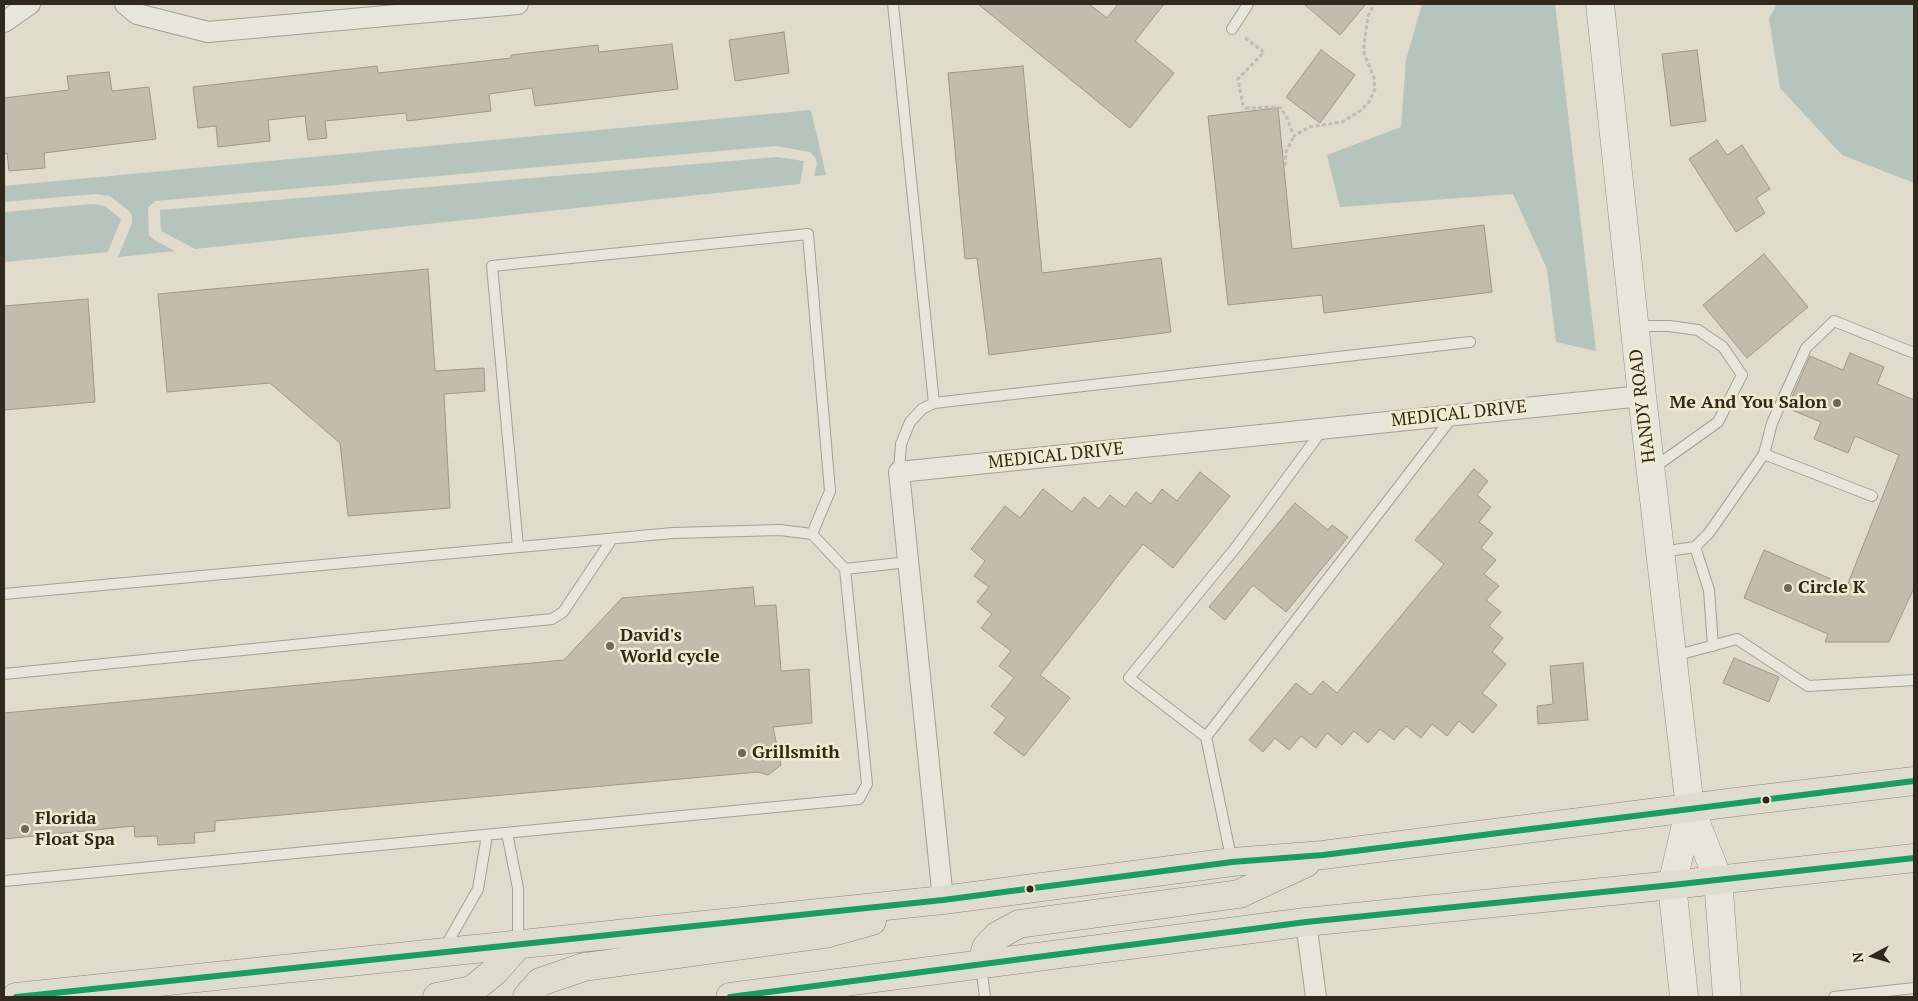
<!DOCTYPE html>
<style>
body{margin:0}
#map{position:relative;width:1918px;height:1001px;overflow:hidden;background:#e0dbca;font-family:"PT Serif",serif}
canvas{display:block}
.frame{position:absolute;inset:0;border:5px solid #32291d;pointer-events:none}
.north{position:absolute;left:1848px;top:931px;width:50px;height:50px;-webkit-text-stroke:4px #f1ebd0;paint-order:stroke;rotate:264deg;font-size:14px;font-weight:700;line-height:20px;text-align:center;color:#32291d}
.north::after{content:'';display:block;margin:auto;width:18px;height:22px;background:#32291d;clip-path:polygon(50% 0,100% 100%,50% 72%,0 100%)}
</style>
<div id="map">
<canvas width="1918" height="1001"></canvas>
<div class="frame"></div>
<div class="north">N</div>
</div>
<script>
const ctx = document.querySelector('canvas').getContext('2d');
ctx.lineJoin = 'round';
function paint(path, color) {
  ctx.fillStyle = color;
  ctx.fill(path, 'evenodd');
}
function shape(rows) {
  const path = new Path2D();
  for (const r of rows) {
    path.moveTo(r[0], r[1]);
    for (let i = 2; i < r.length; i += 2) path.lineTo(r[i], r[i + 1]);
  }
  return path;
}
function stroke(path, color, width, dash) {
  ctx.strokeStyle = color;
  ctx.lineWidth = width;
  ctx.lineCap = dash ? 'butt' : 'round';
  ctx.setLineDash(dash || []);
  ctx.stroke(path);
}
function drawText(font, color, halo, rows, align = 'center') {
  ctx.font = font + ' "PT Serif",serif';
  ctx.lineWidth = 5;
  ctx.setLineDash([]);
  ctx.textBaseline = 'middle';
  ctx.strokeStyle = halo;
  ctx.fillStyle = color;
  for (const [text, x, y, turn = 0] of rows) {
    ctx.save();
    ctx.translate(x, y);
    ctx.rotate((+turn || 0) * Math.PI / 180);
    ctx.textAlign = isNaN(turn) ? turn : align;
    if (halo) ctx.strokeText(text, 0, 0);
    ctx.fillText(text, 0, 0);
    ctx.restore();
  }
}
const water = shape([
 [1422,4,1555,4,1596,351,1556,342,1547,269,1513,194,1340,207,1327,155,1401,127,1406,60],
 [1777,4,1914,4,1914,183,1842,155,1780,88,1769,18],
 [811,110,826,175,814,176,817,163,815,157,810,152,776,146,155,201,148,208,149,235,154,240,175,251,118,257,132,223,132,216,129,211,110,196,95,194,4,202,4,186],
 [777,157,804,161,800,184,195,249,161,231,160,210],
 [92,204,105,206,121,219,108,252,4,262,4,212]
]);
const building = shape([
 [978,4,1089,4,1107,18,1118,4,1164,4,1135,41,1174,73,1130,128,978,4],
 [1304,4,1366,4,1340,35,1304,4],
 [784,32,789,73,735,81,729,40,784,32],
 [672,44,678,89,535,106,532,88,489,94,491,111,407,121,406,113,325,121,327,138,308,140,305,116,268,120,270,141,218,147,216,126,198,128,193,87,377,66,378,73,511,58,511,55,598,45,599,52,672,44],
 [1321,50,1355,75,1320,123,1286,97,1321,50],
 [1697,50,1706,121,1671,126,1662,54,1697,50],
 [1023,66,1042,273,1161,258,1171,332,989,355,977,258,965,259,948,73,1023,66],
 [109,72,112,91,149,87,156,139,44,153,45,168,9,171,7,153,4,154,4,98,69,90,67,76,109,72],
 [1278,108,1292,249,1484,225,1492,292,1324,313,1322,295,1228,305,1208,116,1278,108],
 [1717,140,1727,155,1742,145,1770,189,1756,198,1765,213,1736,232,1689,159,1717,140],
 [1764,254,1808,307,1747,358,1703,305,1764,254],
 [428,269,435,371,484,368,485,391,444,394,450,508,348,516,340,443,270,383,167,392,158,294,428,269],
 [88,299,95,402,4,410,4,306,88,299],
 [1850,353,1884,367,1877,384,1914,400,1914,588,1889,642,1825,642,1828,634,1744,598,1764,550,1847,586,1899,455,1855,436,1848,453,1814,439,1821,422,1787,408,1810,356,1843,370,1850,353],
 [1474,469,1488,481,1477,495,1491,507,1479,522,1493,533,1481,548,1496,560,1484,574,1499,586,1486,600,1501,612,1489,626,1503,638,1492,652,1506,664,1482,693,1497,705,1473,733,1459,721,1447,736,1432,724,1421,738,1406,726,1394,740,1380,729,1368,743,1354,731,1342,745,1327,733,1316,748,1301,736,1289,750,1275,738,1263,752,1249,740,1296,683,1311,695,1323,681,1337,693,1444,564,1415,540,1474,469],
 [1200,472,1230,496,1173,568,1143,544,1120,573,1040,675,1070,698,1024,756,994,733,1006,718,991,706,1014,678,999,666,1011,651,981,628,992,614,977,602,989,587,974,576,985,561,971,549,1005,506,1020,518,1043,489,1072,512,1084,497,1099,509,1110,495,1125,507,1136,492,1151,504,1162,489,1177,501,1200,472],
 [1295,503,1328,530,1332,525,1348,537,1286,612,1253,585,1225,620,1209,607,1295,503],
 [753,587,755,606,776,605,781,671,809,669,812,723,773,727,781,765,768,775,758,772,215,821,215,831,194,833,195,843,158,845,157,836,135,837,134,826,4,839,4,713,564,660,622,598,753,587],
 [1734,658,1779,677,1769,702,1723,683,1734,658],
 [1583,663,1588,720,1538,724,1537,706,1553,704,1550,666,1583,663]
]);
const path = shape([
 [1245,38,1264,52,1238,79,1243,105,1246,108,1252,108,1270,107,1281,108,1286,116,1294,136,1309,127,1342,122,1360,111,1369,102,1375,89,1374,78,1364,53,1364,43,1368,16,1374,4],
 [1285,166,1286,152,1294,136]
]);
const lane = shape([
 [893,4,934,403,922,409,910,422,901,444,899,472],
 [1232,29,1248,4],
 [1635,326,1669,326,1698,330,1723,347,1742,375,1718,422,1652,469],
 [934,403,1470,342],
 [1764,454,1872,496],
 [518,547,492,266,808,234,830,491,812,534],
 [1695,547,1709,590,1713,646],
 [1661,552,1695,547,1709,533,1764,454,1772,423,1806,348,1834,321,1914,353],
 [845,569,908,562],
 [4,594,673,533,780,530,812,534,845,569,867,784,859,799,4,881],
 [1674,656,1737,639,1808,686,1914,680],
 [4,674,552,619,563,612,612,539],
 [1206,737,1454,415],
 [507,833,518,888,518,944],
 [1232,862,1206,737,1129,678,1237,546,1323,429],
 [444,949,478,889,487,835],
 [981,966,985,997],
 [1834,997,1914,988]
]);
const street = shape([
 [125,4,137,14,208,32,518,4],
 [4,22,30,4],
 [943,900,899,472,1642,396],
 [1306,922,1316,997]
]);
const secondary = shape([
 [1600,4,1642,396,1690,808,1718,879,1727,997],
 [1684,997,1672,885,1690,808]
]);
const primary = shape([
 [981,965,986,948,997,936,1019,924,1239,894,1306,863],
 [16,997,943,900,1232,862,1323,855,1736,802,1914,781],
 [437,997,472,990,495,971,518,945],
 [527,997,540,982,584,967,825,934,872,921],
 [730,997,1306,922,1672,885,1914,858]
]);
const bus1 = shape([
 [16,997,943,900,1232,862,1323,855,1914,781],
 [730,997,1306,922,1672,885,1914,858]
]);
const markers = [
 [1837,403,5,"#6f675a"],
 [1788,588,5,"#6f675a"],
 [610,646,5,"#6f675a"],
 [742,753,5,"#6f675a"],
 [1766,800,4.5,"#32291d"],
 [25,829,5,"#6f675a"],
 [1030,889,4.5,"#32291d"]
];
const poiNames = [
 ["Me And You Salon",1827,403,"right"],
 ["Circle K",1798,588],
 ["David's",620,636],
 ["World cycle",620,657],
 ["Grillsmith",752,753],
 ["Florida",35,819],
 ["Float Spa",35,840]
];
const streetNames = [
 ["HANDY ROAD",1643,406,-97],
 ["MEDICAL DRIVE",1459,414,-6],
 ["MEDICAL DRIVE",1056,456,-6]
];
paint(water, '#b5c5bd');
paint(building, '#c3bbab');
stroke(building, '#9f978a', 1);
stroke(lane, '#a5a094', 12);
stroke(street, '#a5a094', 22);
stroke(secondary, '#948f84', 29);
stroke(primary, '#8a857a', 29);
stroke(path, '#c1bcb2', 3, [4, 2.5]);
stroke(lane, '#e8e5db', 10);
stroke(street, '#e8e5db', 20);
stroke(secondary, '#e8e5db', 28);
stroke(primary, '#dfdccd', 28);
stroke(bus1, '#169f61', 6);
for (const [x, y, r, color] of markers) {
  const dot = new Path2D();
  dot.arc(x, y, r, 0, 2 * Math.PI);
  ctx.fillStyle = color;
  ctx.fill(dot);
  stroke(dot, '#f1ebd0', 2);
}
drawText('bold 18px', '#32291d', '#f1ebd0', poiNames, 'left');
drawText('18px', '#32291d', '#f1ebd0', streetNames);
</script>
